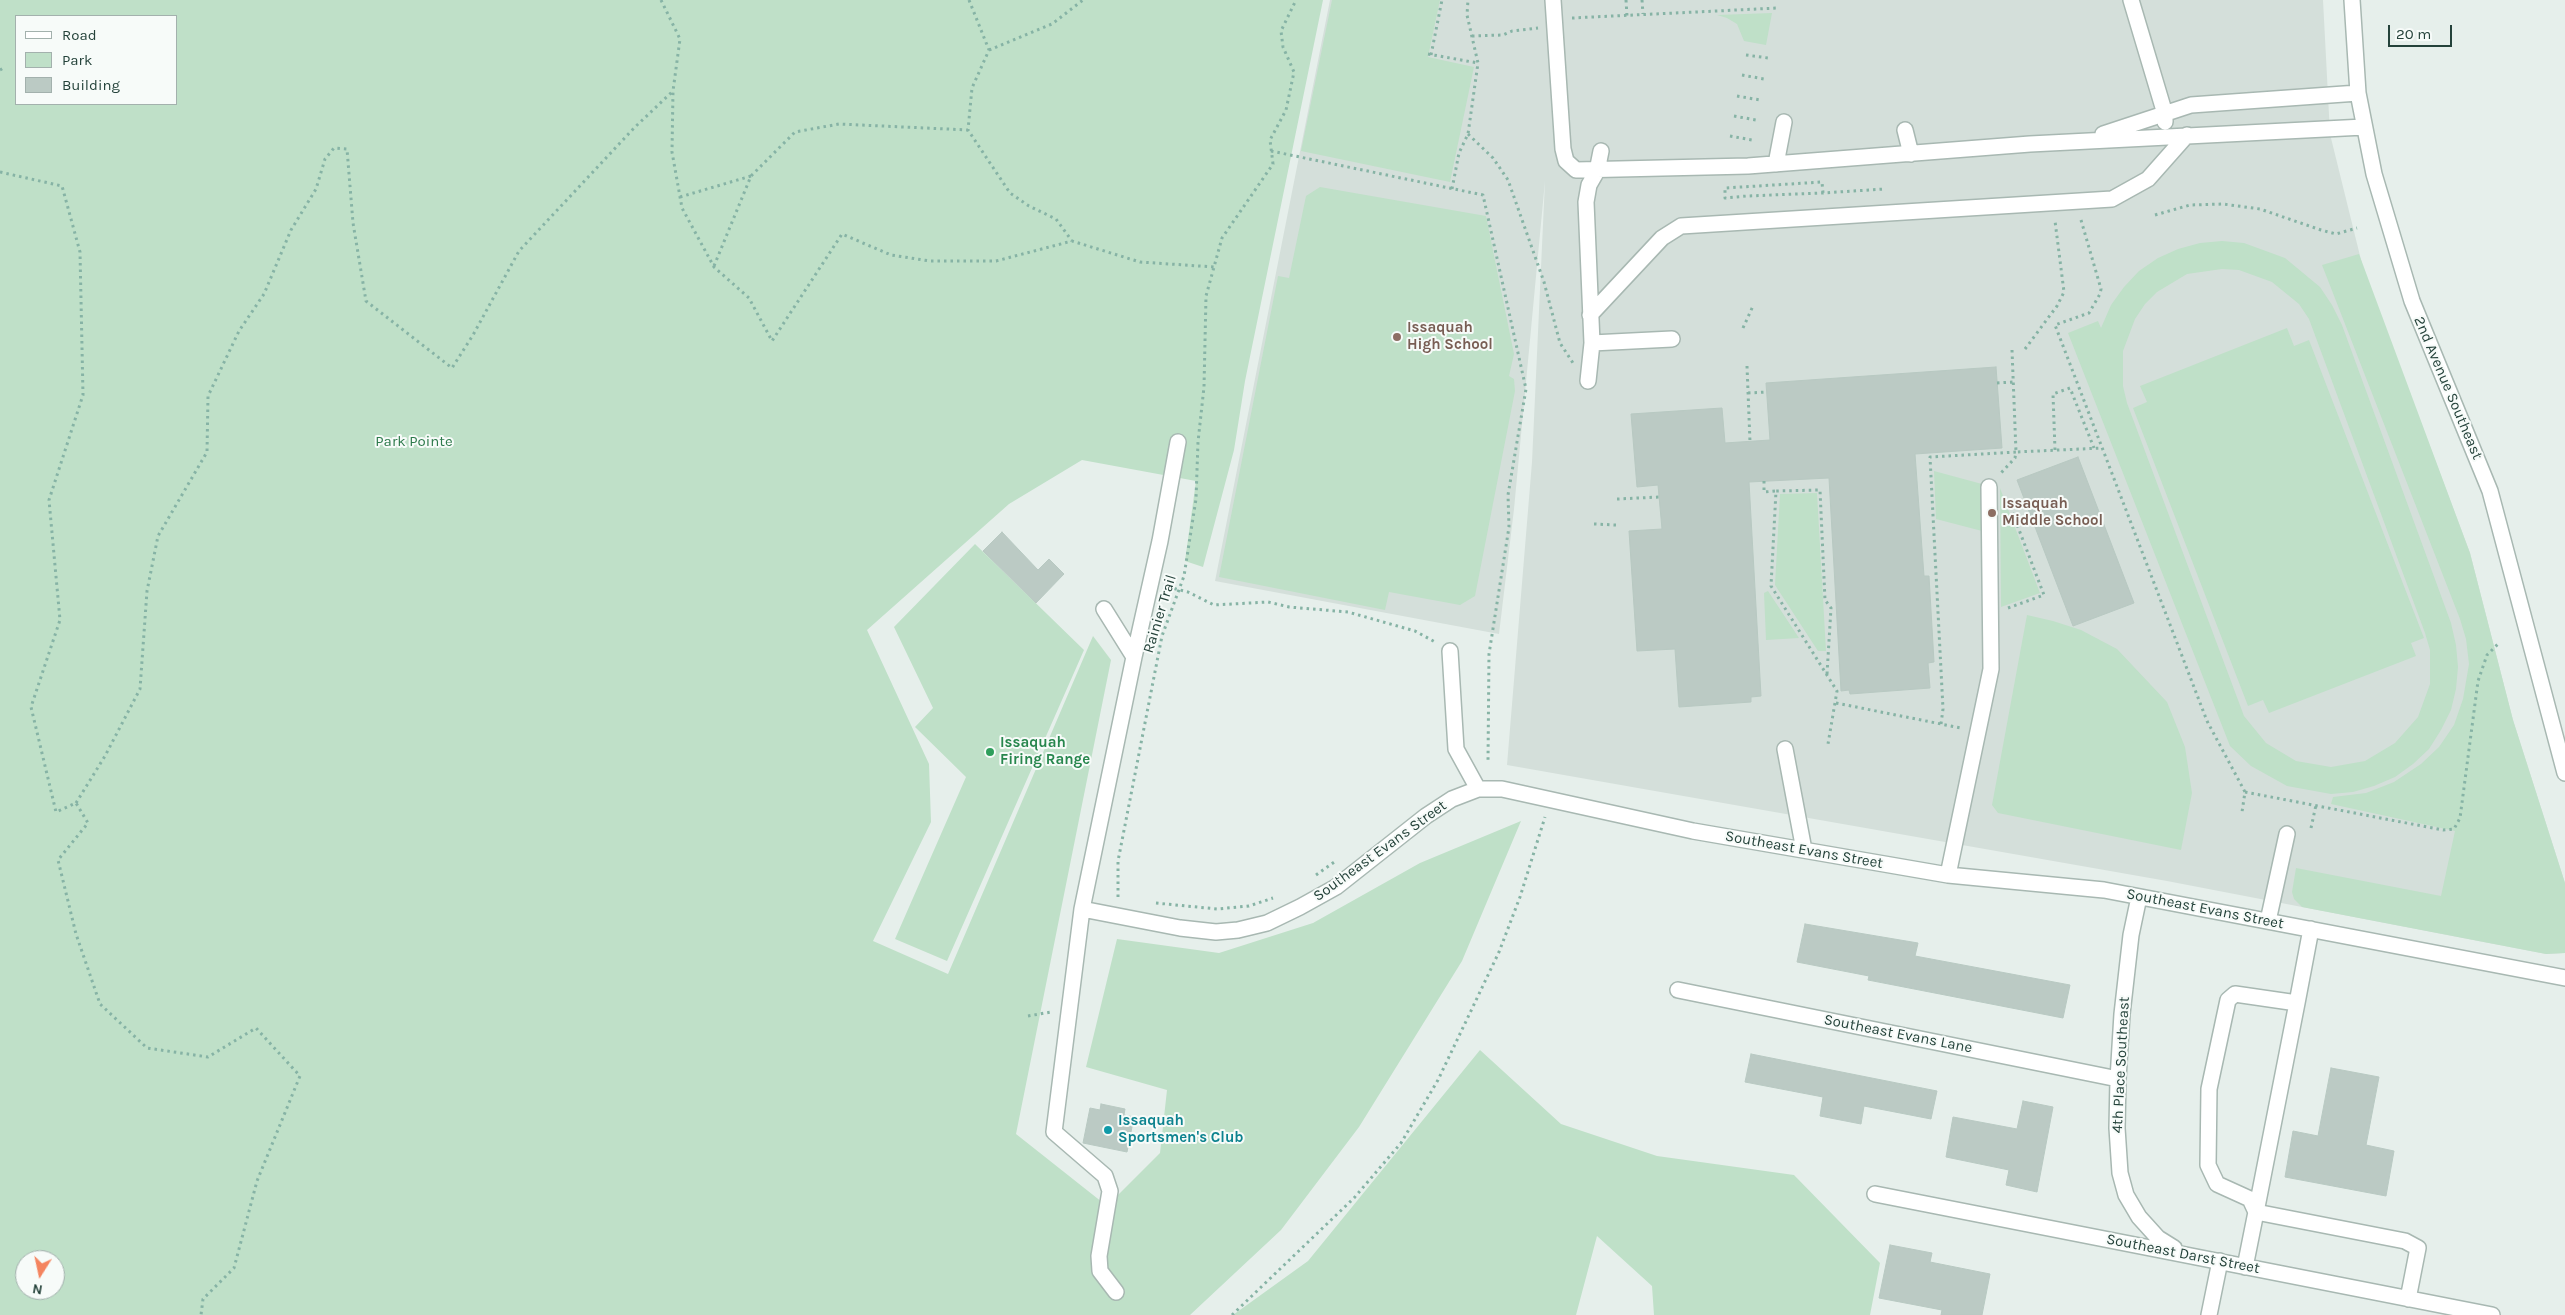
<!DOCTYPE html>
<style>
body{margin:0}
#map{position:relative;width:2565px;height:1315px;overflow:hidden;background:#e6efeb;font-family:Karla,sans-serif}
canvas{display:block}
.legend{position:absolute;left:15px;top:15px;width:162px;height:90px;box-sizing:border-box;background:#f7fbf9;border:1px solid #a3b1ad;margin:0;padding:6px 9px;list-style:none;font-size:15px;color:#24423a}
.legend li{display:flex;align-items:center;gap:10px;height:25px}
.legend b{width:25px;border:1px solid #a3b1ad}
.north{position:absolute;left:15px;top:1250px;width:50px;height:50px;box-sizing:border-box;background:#f7fbf9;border:1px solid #a3b1ad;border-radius:50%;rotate:190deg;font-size:14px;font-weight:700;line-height:20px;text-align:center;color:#24423a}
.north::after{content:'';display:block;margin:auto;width:18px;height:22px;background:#f4845f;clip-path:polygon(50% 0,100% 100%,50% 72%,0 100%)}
.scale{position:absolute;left:2388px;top:25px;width:64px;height:22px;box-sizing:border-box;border:2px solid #24423a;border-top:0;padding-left:6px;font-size:15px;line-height:18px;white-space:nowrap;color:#24423a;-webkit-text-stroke:4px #f7fbf9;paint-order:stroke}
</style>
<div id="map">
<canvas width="2565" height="1315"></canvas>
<ul class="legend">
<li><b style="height:6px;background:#fff"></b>Road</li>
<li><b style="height:14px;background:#bfe0c8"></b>Park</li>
<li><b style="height:14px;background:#bbcac4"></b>Building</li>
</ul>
<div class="north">N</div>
<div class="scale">20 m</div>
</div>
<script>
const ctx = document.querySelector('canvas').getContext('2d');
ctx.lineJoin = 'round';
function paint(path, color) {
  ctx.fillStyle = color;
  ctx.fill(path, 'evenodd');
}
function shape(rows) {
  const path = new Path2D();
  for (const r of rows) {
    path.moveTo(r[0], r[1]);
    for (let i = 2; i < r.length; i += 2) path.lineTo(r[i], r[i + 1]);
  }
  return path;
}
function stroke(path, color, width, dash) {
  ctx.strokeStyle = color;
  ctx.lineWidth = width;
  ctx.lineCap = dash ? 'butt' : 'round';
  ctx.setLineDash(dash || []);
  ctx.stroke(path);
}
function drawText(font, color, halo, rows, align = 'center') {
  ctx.font = font + ' Karla,sans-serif';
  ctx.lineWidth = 4;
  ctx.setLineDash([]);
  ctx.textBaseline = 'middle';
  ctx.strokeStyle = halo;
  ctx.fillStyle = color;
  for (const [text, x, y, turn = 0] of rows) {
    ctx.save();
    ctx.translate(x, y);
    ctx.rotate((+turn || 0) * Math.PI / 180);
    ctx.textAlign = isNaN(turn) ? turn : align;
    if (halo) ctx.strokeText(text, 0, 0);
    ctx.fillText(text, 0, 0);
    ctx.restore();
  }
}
const built = shape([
 [1330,0,2323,0,2330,134,2363,268,2470,553,2513,720,2565,883,2565,953,2546,954,2167,881,1507,765,1532,462,1545,181,1514,509,1499,634,1215,581]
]);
const green = shape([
 [0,0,1323,0,1245,381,1234,450,1203,567,1185,561,1196,481,1082,460,1009,504,867,630,929,764,931,822,873,941,948,974,1093,636,1111,660,1016,1134,1107,1206,1160,1153,1167,1090,1086,1067,1117,939,1219,953,1313,923,1420,863,1521,821,1462,961,1359,1127,1281,1230,1190,1315,0,1315],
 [16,16,176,16,176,104,16,104],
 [25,1260,55,1260,55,1290,25,1290],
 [1332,0,1440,0,1428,57,1474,67,1450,182,1301,151],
 [1772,13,1766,45,1744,41,1737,24,1727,18,1717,15],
 [1320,187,1486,216,1514,354,1509,376,1514,379,1515,391,1475,596,1460,605,1389,592,1385,610,1219,577,1278,276,1289,278,1306,196],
 [2222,241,2244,243,2285,258,2320,287,2332,305,2342,325,2451,623,2456,645,2458,667,2456,689,2451,710,2441,730,2429,749,2413,764,2395,777,2374,786,2353,792,2331,794,2287,786,2251,766,2230,746,2068,333,2098,321,2101,328,2111,305,2124,287,2139,271,2158,258,2178,249,2200,243],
 [2222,269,2239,270,2272,282,2299,304,2309,319,2425,633,2430,650,2430,684,2418,717,2395,743,2365,761,2331,767,2296,761,2266,743,2244,716,2127,403,2123,386,2123,351,2135,319,2145,304,2157,292,2187,274],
 [2359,254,2470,553,2513,720,2565,883,2565,953,2546,954,2302,907,2294,899,2292,892,2296,868,2441,896,2455,831,2331,804,2333,797,2366,793,2394,782,2421,764,2439,747,2454,725,2463,699,2469,664,2466,639,2460,619,2322,265],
 [2287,328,2294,346,2309,340,2424,638,2411,643,2416,656,2269,713,2263,700,2248,706,2133,408,2147,402,2140,386],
 [1934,471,1982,484,1982,531,1936,519],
 [2000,488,2040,593,2001,607],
 [1817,493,1826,651,1818,651,1775,585,1780,494],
 [975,544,1084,650,947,961,895,939,966,777,915,727,933,708,894,627],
 [1768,591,1799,638,1766,640,1764,593],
 [2027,615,2053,621,2081,630,2117,649,2167,702,2185,747,2192,793,2181,850,1998,813,1992,805],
 [1480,1050,1561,1124,1657,1156,1794,1175,1880,1263,1870,1315,1654,1315,1652,1286,1597,1236,1576,1315,1233,1315,1308,1261]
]);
const building = shape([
 [1996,367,2002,448,1915,454,1924,576,1929,576,1934,662,1928,663,1930,688,1850,694,1849,690,1841,691,1829,478,1749,482,1761,696,1751,697,1751,702,1679,707,1675,649,1637,651,1629,531,1662,529,1658,485,1637,487,1631,414,1722,408,1725,443,1770,440,1766,383,1996,367],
 [2078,457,2134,603,2073,626,2017,480,2078,457],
 [1002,532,1038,570,1049,559,1064,574,1036,603,983,551,1002,532],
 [1805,924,1918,943,1915,956,2070,985,2063,1018,1868,980,1869,976,1797,962,1805,924],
 [1751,1054,1937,1091,1931,1119,1864,1106,1861,1124,1820,1116,1823,1097,1745,1082,1751,1054],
 [2331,1068,2379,1077,2366,1145,2394,1151,2386,1196,2285,1177,2293,1131,2318,1136,2331,1068],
 [2023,1101,2053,1107,2037,1192,2006,1185,2009,1170,1946,1157,1953,1117,2017,1129,2023,1101],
 [1101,1104,1125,1109,1124,1115,1134,1117,1127,1152,1083,1143,1090,1108,1100,1110,1101,1104],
 [1890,1245,1932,1253,1930,1262,1990,1274,1982,1315,1941,1315,1942,1310,1879,1298,1890,1245]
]);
const path = shape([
 [661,0,680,39,673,91,672,152,682,208,714,267,749,298,772,341,842,234,891,255,930,261,996,261,1072,241,1140,262,1214,267],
 [969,0,989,50,972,88,968,130,1010,193,1029,206,1056,219,1072,241],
 [1626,0,1627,16],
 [1642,0,1643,14],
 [1572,18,1778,8],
 [1472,36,1503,35,1512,31,1538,28],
 [989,50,1052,24,1083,0],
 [1428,54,1478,63],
 [1431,55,1442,0],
 [1746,55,1768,58],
 [0,70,5,67],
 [1742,75,1764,79],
 [1737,96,1760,100],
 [1734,116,1756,120],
 [1468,134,1493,158,1508,180,1544,282,1560,343,1573,363],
 [1730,136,1752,140],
 [1271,151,1483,195,1526,389,1508,495,1509,527,1489,654,1488,761],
 [0,172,62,186,80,252,83,395,49,500,60,620,31,707,56,812,76,803,88,823,58,860,76,934,100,1004,147,1048,208,1057,256,1028,300,1076,257,1181,234,1268,203,1299,201,1315],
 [1452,189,1459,153,1468,134,1478,63,1467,15,1468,0],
 [1823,193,1822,182,1725,188,1725,198,1747,196,1823,193,1884,189],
 [680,197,751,176],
 [2155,215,2190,205,2223,204,2260,209,2321,230,2336,234,2357,228],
 [2081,220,2101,289,2100,294,2089,313,2055,325,2207,721,2245,792,2242,812],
 [714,266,751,176,795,132,839,124,968,130],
 [1743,328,1753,306],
 [2025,349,2057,306,2064,292,2055,221],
 [2012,350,2016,452,2102,448],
 [1747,366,1750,442],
 [1997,383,2013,382],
 [1748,393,1767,392],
 [2055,450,2053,394,2070,388,2094,448],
 [1764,481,1764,492,1776,491],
 [1617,499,1659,497],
 [1594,524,1616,525],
 [1168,587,1188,592,1214,605,1268,602,1289,607,1348,612,1415,631,1437,643],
 [2008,608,2044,595,2008,501],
 [1827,674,1831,608,1825,600,1820,490,1776,491,1771,586,1837,691,1828,744],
 [1836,703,1961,728],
 [1941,724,1943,709,1930,457,2016,452,2015,458,2000,474],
 [2245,792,2443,830,2454,829,2460,818,2478,681,2487,655,2498,644],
 [76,803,105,756,140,689,147,591,158,536,207,452,208,396,239,331,264,294,291,230,316,189,325,159,334,148,347,149,353,223,366,301,452,368,473,335,519,251,635,127,673,91],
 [2311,828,2316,805],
 [1316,875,1337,860],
 [1118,897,1118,861,1162,636,1184,576,1196,499,1198,442,1204,387,1206,296,1222,238,1273,164,1270,140,1286,110,1294,72,1283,47,1281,31,1296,0],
 [1156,903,1217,909,1249,906,1273,898],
 [1028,1016,1051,1012],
 [1232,1315,1354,1198,1401,1143,1438,1080,1499,952,1520,897,1545,817]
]);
const minor = shape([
 [1553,0,1563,149,1566,161,1576,170,1748,166,2030,144,2364,127],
 [2131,0,2165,114,2165,122],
 [2352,0,2358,93,2374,174,2412,301,2490,491,2565,773],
 [1905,130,1911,154],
 [2103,134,2191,105,2358,93],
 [1776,164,1784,122],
 [1590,315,1662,238,1681,226,2112,199,2148,179,2187,135],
 [1592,343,1672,339],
 [1588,381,1592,343,1586,202,1589,185,1597,171,1601,151],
 [1104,609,1134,657],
 [1450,651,1456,749,1478,789],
 [1785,749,1804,850],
 [1948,875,1991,669,1989,487],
 [2139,897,2131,935,2122,1014,2118,1079,2117,1128,2120,1173,2126,1195,2139,1217,2158,1238,2174,1248],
 [1082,909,1180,928,1216,932,1238,930,1267,923,1300,907,1336,887,1426,816,1452,799,1478,789,1502,789,1693,831,1948,875,2104,890,2565,978],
 [2268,921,2287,834],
 [1678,990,2118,1079],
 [2297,1003,2256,1212,2405,1241,2418,1248,2408,1299],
 [1875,1194,2492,1315],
 [2245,1267,2256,1212,2250,1199,2217,1184,2208,1165,2209,1089,2228,1000,2235,994,2297,1003,2311,929],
 [1116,1292,1100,1271,1099,1256,1110,1191,1105,1176,1054,1132,1082,909,1134,657,1160,541,1178,442],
 [2209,1315,2220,1261]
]);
const markers = [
 [1397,337,5,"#8d6e63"],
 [1992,513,5,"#8d6e63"],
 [990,752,5,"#2e9e5b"],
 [1108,1130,5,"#0f9aa8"]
];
const educationNames = [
 ["Issaquah",1407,328],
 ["High School",1407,345],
 ["Issaquah",2002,504],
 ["Middle School",2002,521]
];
const streetNames = [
 ["2nd Avenue Southeast",2448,388,67],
 ["Rainier Trail",1160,614,-73],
 ["Southeast Evans Street",1804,850,10],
 ["Southeast Evans Street",1380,851,-36],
 ["Southeast Evans Street",2205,909,11],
 ["Southeast Evans Lane",1898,1034,11],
 ["4th Place Southeast",2121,1065,-87],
 ["Southeast Darst Street",2183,1254,11]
];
const parkNames = [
 ["Park Pointe",414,442]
];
const leisureNames = [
 ["Issaquah",1000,743],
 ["Firing Range",1000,760]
];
const cultureNames = [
 ["Issaquah",1118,1121],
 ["Sportsmen's Club",1118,1138]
];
paint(built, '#d4dfda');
paint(green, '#bfe0c8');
paint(building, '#bbcac4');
stroke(building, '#b8c9c2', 1);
stroke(minor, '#a8b8b2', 18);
stroke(path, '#86b3a5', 3, [2.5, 4]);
stroke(minor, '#fff', 15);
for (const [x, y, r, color] of markers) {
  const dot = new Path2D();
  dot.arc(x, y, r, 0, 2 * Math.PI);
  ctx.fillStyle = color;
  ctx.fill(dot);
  stroke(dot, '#f7fbf9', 2);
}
drawText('bold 15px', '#785e54', '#f7fbf9', educationNames, 'left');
drawText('15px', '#24423a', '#f7fbf9', streetNames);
drawText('15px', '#2d7a4b', '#f7fbf9', parkNames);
drawText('bold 15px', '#27864d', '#f7fbf9', leisureNames, 'left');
drawText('bold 15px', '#0d838f', '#f7fbf9', cultureNames, 'left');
</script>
